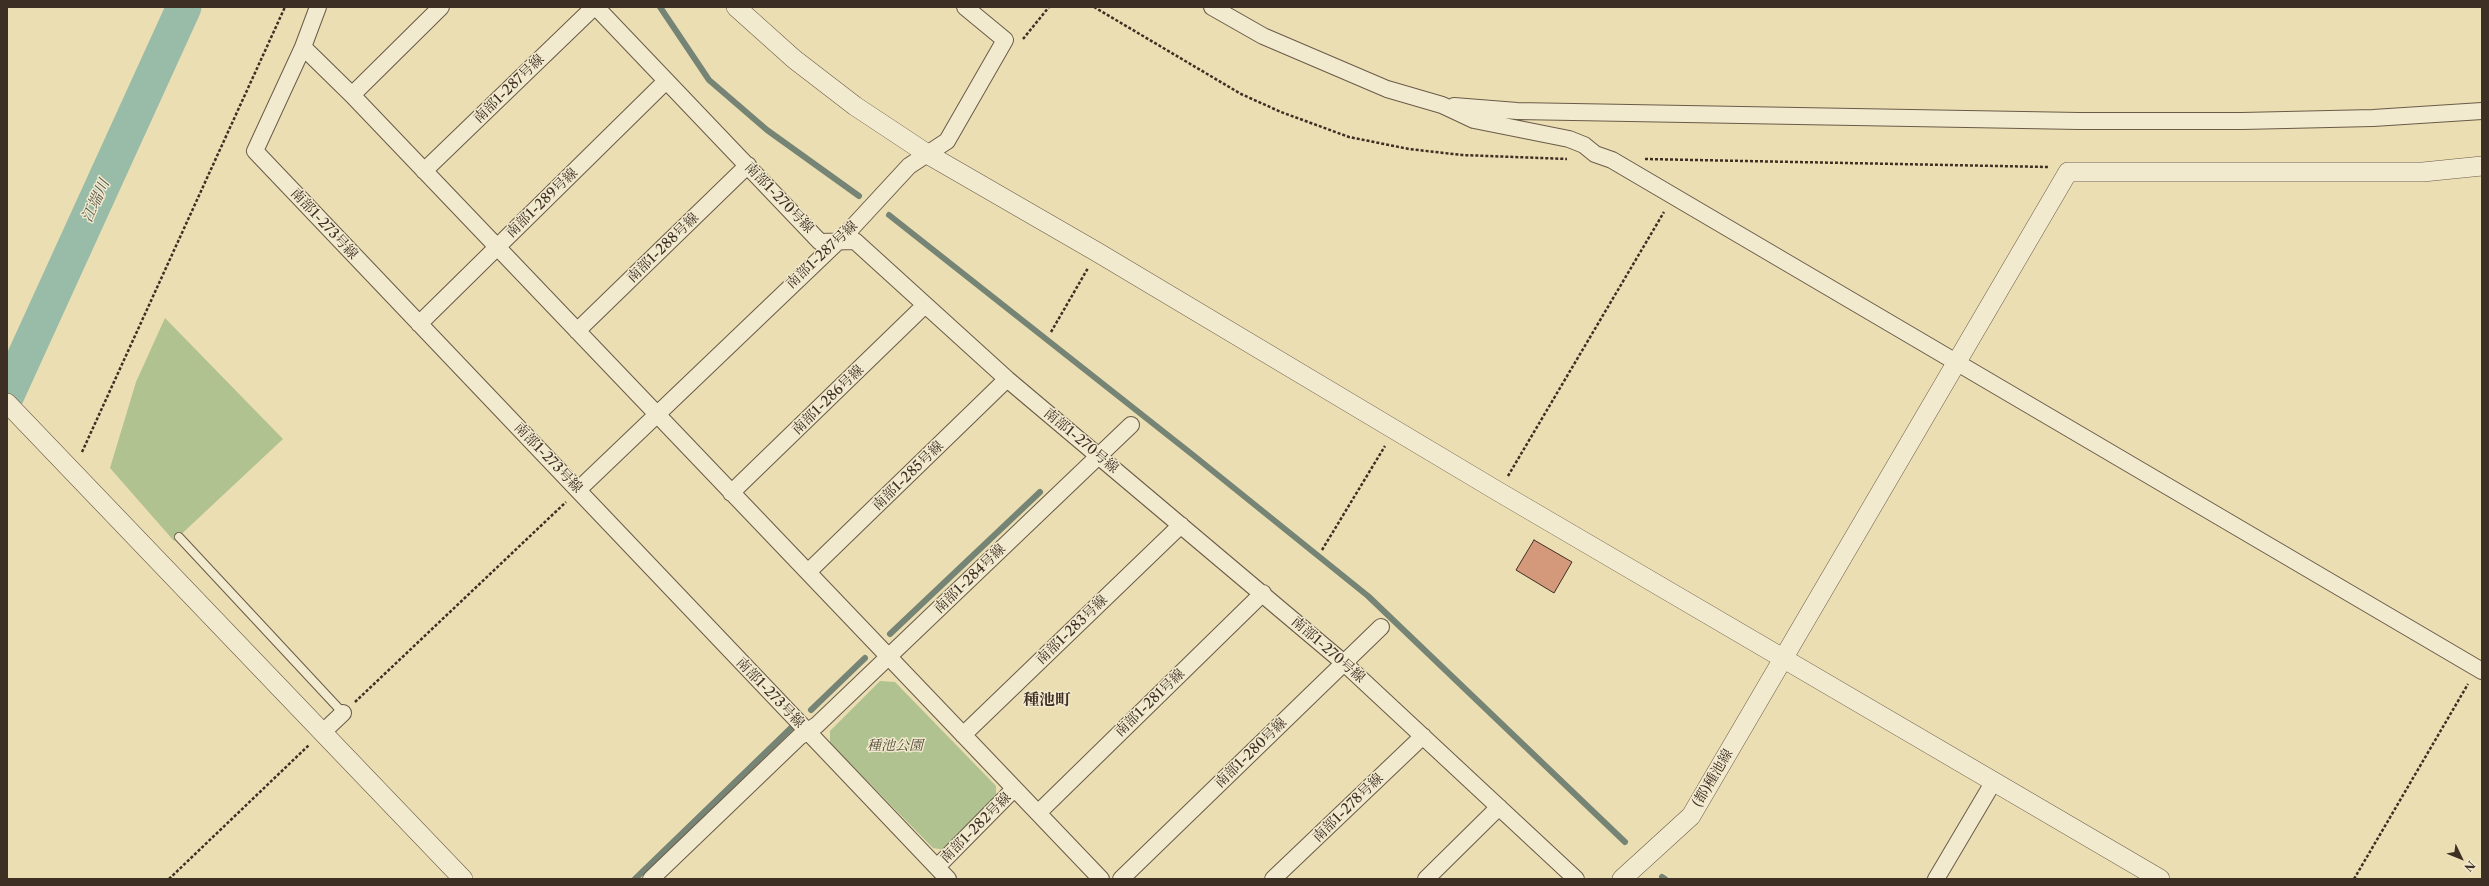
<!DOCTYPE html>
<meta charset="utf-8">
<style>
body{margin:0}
#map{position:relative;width:2489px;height:886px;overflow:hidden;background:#ebdeb3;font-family:"Libre Caslon Text",serif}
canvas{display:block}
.frame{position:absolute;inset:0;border:8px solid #3e2f24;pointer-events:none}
.north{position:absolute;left:2441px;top:838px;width:40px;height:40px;-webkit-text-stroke:3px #f2eace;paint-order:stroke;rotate:133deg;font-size:11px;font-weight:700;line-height:16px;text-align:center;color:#3e2f24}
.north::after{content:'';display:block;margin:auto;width:14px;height:18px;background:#3e2f24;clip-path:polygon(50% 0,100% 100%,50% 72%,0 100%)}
</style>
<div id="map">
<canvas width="2489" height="886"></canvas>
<div class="frame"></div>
<div class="north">N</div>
</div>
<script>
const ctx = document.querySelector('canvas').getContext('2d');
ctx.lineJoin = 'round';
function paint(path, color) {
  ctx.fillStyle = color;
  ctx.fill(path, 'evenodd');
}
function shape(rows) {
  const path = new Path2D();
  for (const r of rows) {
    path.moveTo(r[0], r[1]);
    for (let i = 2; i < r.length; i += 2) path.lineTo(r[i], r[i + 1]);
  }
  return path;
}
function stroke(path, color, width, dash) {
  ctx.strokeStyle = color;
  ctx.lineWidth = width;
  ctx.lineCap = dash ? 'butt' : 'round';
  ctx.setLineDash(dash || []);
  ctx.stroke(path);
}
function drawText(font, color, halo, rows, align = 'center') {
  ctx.font = font + ' "Libre Caslon Text","Noto Serif JP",serif';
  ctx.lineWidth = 3;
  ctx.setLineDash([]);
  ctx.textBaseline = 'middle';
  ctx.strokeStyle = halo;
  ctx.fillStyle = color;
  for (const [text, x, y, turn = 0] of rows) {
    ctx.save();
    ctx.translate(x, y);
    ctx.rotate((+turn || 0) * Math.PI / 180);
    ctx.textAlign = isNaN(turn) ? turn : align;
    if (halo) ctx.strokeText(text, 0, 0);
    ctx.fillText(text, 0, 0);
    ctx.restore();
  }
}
const green = shape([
 [165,318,283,439,174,541,110,468,136,382],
 [880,681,895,682,996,786,996,800,945,850,933,848,830,743,830,731]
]);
const stream = shape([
 [660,7,709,80,767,130,859,196],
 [889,215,1193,455,1368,596,1625,842],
 [890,634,1040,492],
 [811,710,865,658],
 [1662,877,1665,879],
 [635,879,791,728]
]);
const river = shape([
 [7,395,184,7]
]);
const building = shape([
 [1534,540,1572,562,1554,593,1516,570,1534,540]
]);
const path = shape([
 [1094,7,1241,94,1281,112,1349,137,1409,149,1462,155,1567,159],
 [1023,39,1049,7],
 [1645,159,2048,167],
 [1051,332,1088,268],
 [82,452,285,7],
 [1508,476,1664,212],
 [1322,550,1385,446],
 [355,702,566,502],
 [169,879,309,745],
 [2354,879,2468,684]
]);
const service = shape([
 [179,537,343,713]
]);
const minor = shape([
 [318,7,303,47,255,151,948,879],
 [596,7,820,242,855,241,1007,379,1344,663,1576,879],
 [1212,7,1263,36,1387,89,1442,105,1474,120,1569,139,1584,145,1595,154,1612,160,2482,671],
 [303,47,352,95,1101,879],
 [352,95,441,7],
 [1454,106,1517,111,2079,121,2242,121,2373,118,2482,111],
 [424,171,594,7],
 [419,324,666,81],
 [577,331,748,165],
 [578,490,849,231,909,166,947,141,1005,40,965,7],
 [731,493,924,306],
 [808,572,1007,379],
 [323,732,343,713],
 [963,735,1181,525],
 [1038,813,1263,593],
 [937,867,1014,789],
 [651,879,799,737,817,725,1131,425],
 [1121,879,1381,627],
 [1273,879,1423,736],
 [1426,879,1499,807],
 [1936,879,1994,781]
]);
const tertiary = shape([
 [736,7,794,59,855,106,929,155,1097,252,1499,492,2160,879],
 [7,403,463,879],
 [1622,879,1691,816,2068,172,2423,172,2482,166]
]);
const streetNames = [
 ["南部1-287号線",509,89,-44],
 ["南部1-270号線",779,198,46],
 ["南部1-289号線",542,203,-44],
 ["南部1-273号線",324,224,47],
 ["南部1-288号線",663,248,-44],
 ["南部1-287号線",822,255,-43],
 ["南部1-286号線",828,400,-44],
 ["南部1-270号線",1081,441,40],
 ["南部1-273号線",548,458,46],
 ["南部1-285号線",908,476,-44],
 ["南部1-284号線",970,579,-44],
 ["南部1-283号線",1072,630,-44],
 ["南部1-270号線",1328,650,41],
 ["南部1-273号線",770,693,46],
 ["南部1-281号線",1150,703,-44],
 ["南部1-280号線",1251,753,-44],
 ["(都)種池線",1713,778,-59],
 ["南部1-278号線",1348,808,-44],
 ["南部1-282号線",976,828,-45]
];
const parkNames = [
 ["種池公園",895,746]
];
const waterNames = [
 ["江端川",96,201,-65]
];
const quarterNames = [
 ["種池町",1047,700]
];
paint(green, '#b1c291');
stroke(stream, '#758474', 6);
stroke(river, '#99bca9', 35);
paint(building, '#d4997b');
stroke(building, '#3e2f24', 1);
stroke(service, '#695b48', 10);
stroke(minor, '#695b48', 18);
stroke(tertiary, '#695b48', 20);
stroke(path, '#3e2f24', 2.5, [3, 2]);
stroke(service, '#f2eace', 8);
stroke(minor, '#f2eace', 16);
stroke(tertiary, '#f2eace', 19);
drawText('14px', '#3e2f24', '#f2eace', streetNames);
drawText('italic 14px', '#554c3a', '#f2eace', parkNames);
drawText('italic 15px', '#555245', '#f2eace', waterNames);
drawText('bold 16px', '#3e2f24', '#f2eace', quarterNames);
</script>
